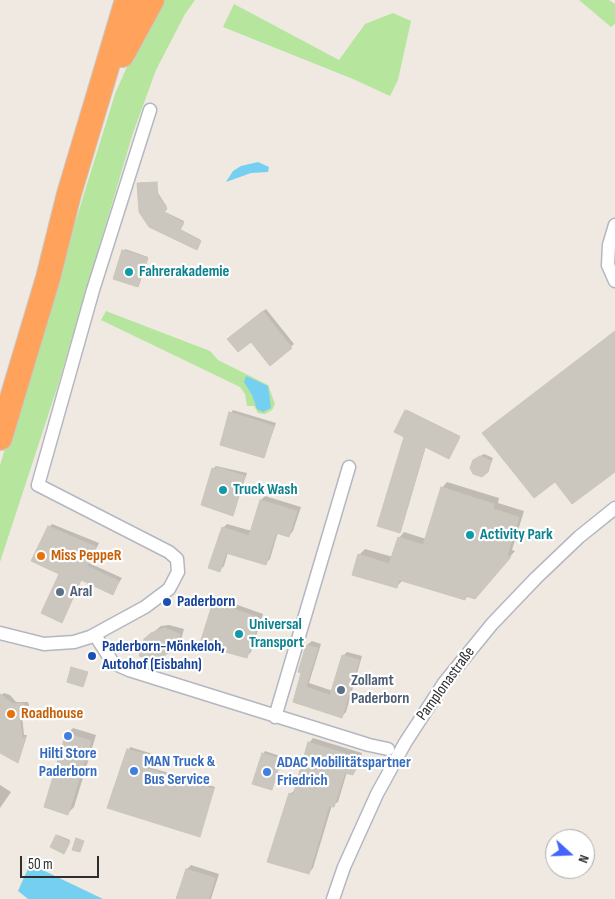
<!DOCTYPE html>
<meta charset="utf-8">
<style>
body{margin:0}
#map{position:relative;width:615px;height:899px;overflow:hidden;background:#efe9e1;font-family:"Sofia Sans Condensed",sans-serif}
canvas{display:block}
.north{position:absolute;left:545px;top:829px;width:50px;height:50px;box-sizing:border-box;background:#fff;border:1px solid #ababab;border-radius:50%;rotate:110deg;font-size:14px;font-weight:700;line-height:20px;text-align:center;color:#2e2e2e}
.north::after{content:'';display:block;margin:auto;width:18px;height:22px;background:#4264fb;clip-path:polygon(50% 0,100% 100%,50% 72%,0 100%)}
.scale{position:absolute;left:20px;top:856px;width:79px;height:22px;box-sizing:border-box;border:2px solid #2e2e2e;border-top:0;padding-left:6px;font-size:15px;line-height:18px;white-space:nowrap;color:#2e2e2e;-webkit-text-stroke:4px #fff;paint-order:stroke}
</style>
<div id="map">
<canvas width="615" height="899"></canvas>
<div class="north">N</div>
<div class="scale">50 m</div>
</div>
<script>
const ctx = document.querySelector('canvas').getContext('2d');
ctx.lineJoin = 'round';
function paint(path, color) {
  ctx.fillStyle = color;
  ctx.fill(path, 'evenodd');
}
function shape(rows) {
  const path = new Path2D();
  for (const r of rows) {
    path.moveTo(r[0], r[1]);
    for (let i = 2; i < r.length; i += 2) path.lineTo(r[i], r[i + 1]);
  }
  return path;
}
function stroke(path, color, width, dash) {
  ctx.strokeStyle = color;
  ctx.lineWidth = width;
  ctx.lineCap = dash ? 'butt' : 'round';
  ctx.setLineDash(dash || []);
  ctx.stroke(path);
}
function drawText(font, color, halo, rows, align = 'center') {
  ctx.font = font + ' "Sofia Sans Condensed",sans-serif';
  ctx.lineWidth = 4.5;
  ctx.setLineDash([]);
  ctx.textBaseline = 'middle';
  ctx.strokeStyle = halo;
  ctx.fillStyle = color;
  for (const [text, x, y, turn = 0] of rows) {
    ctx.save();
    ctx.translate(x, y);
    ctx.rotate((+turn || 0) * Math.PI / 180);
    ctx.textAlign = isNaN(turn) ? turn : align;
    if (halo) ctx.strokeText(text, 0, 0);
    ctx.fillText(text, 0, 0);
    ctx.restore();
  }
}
const green = shape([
 [160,0,195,0,185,14,156,70,133,133,58,385,0,562,0,465,115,94,144,28],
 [579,0,609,0,615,4,615,24,611,27],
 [234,4,339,60,365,24,393,13,411,21,398,80,390,96,353,79,223,27],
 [106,311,210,351,218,360,268,385,275,404,272,410,265,414,258,413,254,406,247,406,245,394,240,387,101,320]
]);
const water = shape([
 [258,162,269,167,268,172,251,173,226,182,233,171,241,166],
 [246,376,268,386,271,408,263,412,257,409,252,395,244,382],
 [30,864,103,899,28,899,18,891]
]);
const shadow = shape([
 [157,182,158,193,167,207,163,211,184,221,180,229,201,240,198,247,150,226,138,184],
 [125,249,148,257,139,285,114,278],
 [266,309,294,344,270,364,251,340,232,336],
 [233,410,276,423,264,457,231,413],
 [407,410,460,436,450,456,426,446,401,531],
 [484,454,493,458,488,472,474,460],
 [216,466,247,473,233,514,213,469],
 [447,482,499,498,498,503,524,511,512,550,515,551,480,591,464,599,403,580,396,587,359,555,365,549,393,557,399,538,404,532,426,539,442,488],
 [265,496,301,507,293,531,289,536,278,532,270,559,266,563,228,552,224,566,220,570,223,528,227,524,252,531,261,500],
 [52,524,99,543,89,563,122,578,113,593,82,579,61,621,60,574,49,527],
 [218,598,263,614,251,652,247,656,214,602],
 [169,625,184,629,180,644,175,648,150,635,161,626],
 [312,641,321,644,309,683,333,691,343,656,347,652,362,656,346,712,342,716,295,701,303,673,299,672,307,645],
 [4,693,10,695,16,702,28,702,29,705,22,715,24,735,27,735,18,762,0,751,0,696],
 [73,728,96,735,74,807,68,813,67,734],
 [313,738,362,753,357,769,353,774,347,772,338,802,332,805,313,868,309,873,290,794,295,790,309,743],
 [130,747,153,754,149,767,215,787,199,835,109,808],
 [265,751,283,757,272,789,263,754],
 [0,785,11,792,0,808],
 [58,835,70,840,65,851,52,847],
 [191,865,219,874,211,899,178,899,187,869]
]);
const building = shape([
 [157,182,157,194,167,209,164,212,184,223,180,230,201,241,197,250,149,227,139,212,137,183,157,182],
 [122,250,148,258,138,287,113,279,122,250],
 [263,311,292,348,270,366,251,342,238,352,227,339,263,311],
 [615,331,615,472,572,504,555,482,534,498,482,433,615,331],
 [405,410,460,437,449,459,425,447,400,533,377,526,404,437,394,432,405,410],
 [229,412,274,426,264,458,220,445,229,412],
 [480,456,491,461,488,472,482,477,473,474,470,468,473,460,480,456],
 [217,467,245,476,233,516,201,505,212,468,216,470,217,467],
 [441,487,494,504,493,509,519,517,507,556,511,557,475,599,466,596,465,600,399,580,397,588,352,575,358,554,389,564,398,537,423,545,441,487],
 [260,500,297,511,289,537,276,533,266,565,226,553,220,572,208,568,222,527,249,536,260,500],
 [48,526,96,547,87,566,119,581,113,595,81,580,62,623,41,613,59,574,31,561,48,526],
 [213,602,260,618,247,658,204,646,201,640,213,602],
 [164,628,180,634,176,649,156,660,139,656,144,639,151,633,164,628],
 [306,645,318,648,306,687,330,695,342,655,359,660,342,718,293,702,301,673,298,672,306,645],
 [71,667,88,672,83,687,67,682,71,667],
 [0,694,13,704,22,703,26,706,23,717,20,719,22,738,26,737,18,763,0,753,0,694],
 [66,733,91,741,68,815,44,807,66,733],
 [308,742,359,758,353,775,345,773,334,807,329,806,309,874,267,862,289,793,293,795,308,742],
 [127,749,152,756,148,769,214,789,200,837,107,808,127,749],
 [262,753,281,759,272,790,252,784,262,753],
 [56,835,70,842,64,854,50,847,56,835],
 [76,838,84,841,80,852,72,850,76,838],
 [186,869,215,878,209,899,176,899,186,869]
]);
const street = shape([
 [615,225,609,245,608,265,615,281],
 [0,633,44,644,74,642,90,637,145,607,169,589,178,572,177,559,169,552,38,485,93,290,150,110],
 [95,635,113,663,129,670,369,745,388,749],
 [275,717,349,467],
 [333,899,344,867,377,794,405,743,444,683,492,624,536,578,579,537,615,508]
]);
const highway = shape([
 [122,55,152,0],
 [0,438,48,278,69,194,127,0]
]);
const markers = [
 [129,272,5,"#0f9aa8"],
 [223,490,5,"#0f9aa8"],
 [470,535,5,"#0f9aa8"],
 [41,556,5,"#e8710a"],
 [60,592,5,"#5c6f8a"],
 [167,602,5,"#1a4fb4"],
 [239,634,5,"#0f9aa8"],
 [92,656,5,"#1a4fb4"],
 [341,690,5,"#5c6f8a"],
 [11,714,5,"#e8710a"],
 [68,736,5,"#3f7fe0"],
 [134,771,5,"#3f7fe0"],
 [267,772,5,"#3f7fe0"]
];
const cultureNames = [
 ["Fahrerakademie",139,272],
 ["Truck Wash",233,490],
 ["Activity Park",480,535],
 ["Universal",249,625],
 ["Transport",249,643]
];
const foodNames = [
 ["Miss PeppeR",51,556],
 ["Roadhouse",21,714]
];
const serviceNames = [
 ["Aral",70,592],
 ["Zollamt",351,681],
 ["Paderborn",351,699]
];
const transitNames = [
 ["Paderborn",177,602],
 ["Paderborn-Mönkeloh,",102,647],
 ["Autohof (Eisbahn)",102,665]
];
const streetNames = [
 ["Pamplonastraße",446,684,-54]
];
const shopNames = [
 ["Hilti Store",68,754,"center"],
 ["Paderborn",68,772,"center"],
 ["MAN Truck &",144,762],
 ["Bus Service",144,780],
 ["ADAC Mobilitätspartner",277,763],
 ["Friedrich",277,781]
];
paint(green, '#b6e59e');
paint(water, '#75cff0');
paint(shadow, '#0003');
paint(building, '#cbc7bf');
stroke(building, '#cbc5ba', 1);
stroke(street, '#b4b7c1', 15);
stroke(highway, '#c9c9c9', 26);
stroke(street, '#fff', 12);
stroke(highway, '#ffa35c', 24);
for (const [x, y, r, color] of markers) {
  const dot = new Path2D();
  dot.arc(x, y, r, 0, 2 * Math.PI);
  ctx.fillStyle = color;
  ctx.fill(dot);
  stroke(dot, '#fff', 2);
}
drawText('bold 16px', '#0d838f', '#fff', cultureNames, 'left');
drawText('bold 16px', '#c56008', '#fff', foodNames, 'left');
drawText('bold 16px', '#4e5e75', '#fff', serviceNames, 'left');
drawText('bold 16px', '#164399', '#fff', transitNames, 'left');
drawText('16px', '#2e2e2e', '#fff', streetNames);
drawText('bold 16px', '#366cbe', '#fff', shopNames, 'left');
</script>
